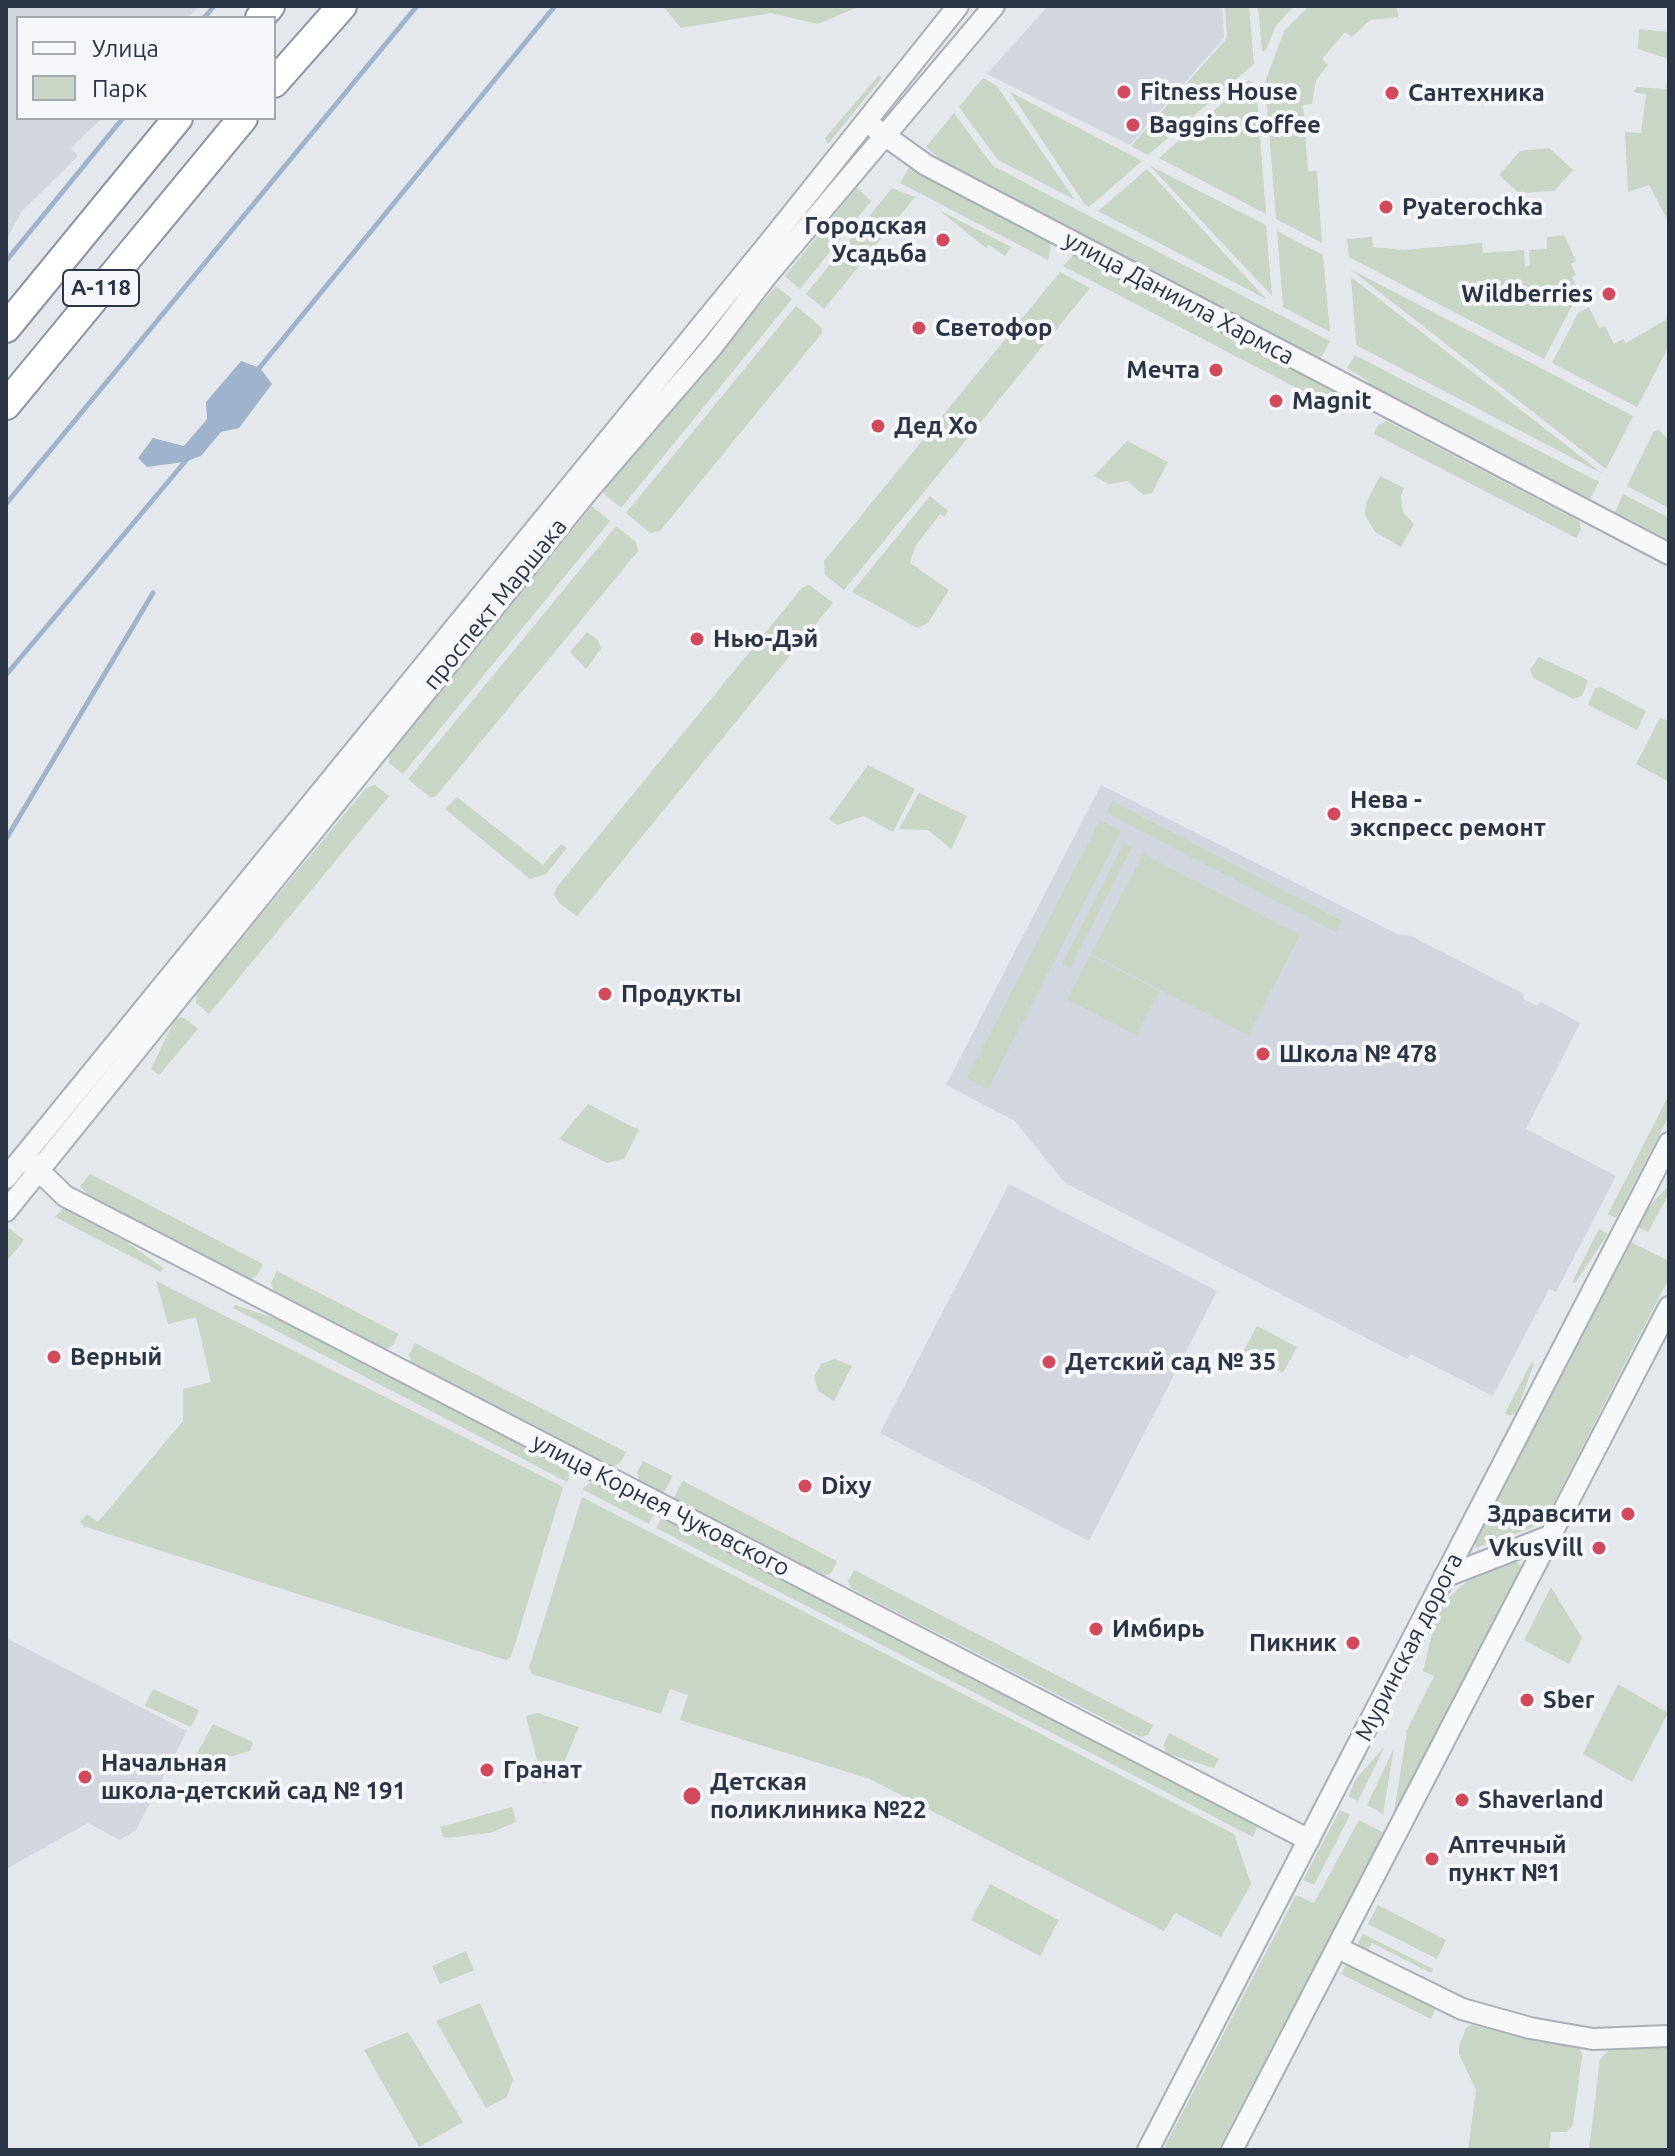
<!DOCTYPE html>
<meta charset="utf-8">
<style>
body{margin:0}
#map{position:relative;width:1675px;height:2156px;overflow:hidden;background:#e4e7ec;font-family:Ubuntu,sans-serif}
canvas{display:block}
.frame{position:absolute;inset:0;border:8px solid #2b3445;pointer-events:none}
.legend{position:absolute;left:16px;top:16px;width:260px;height:104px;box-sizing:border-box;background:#f4f6f9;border:2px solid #a4a8b1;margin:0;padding:10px 14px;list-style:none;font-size:24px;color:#2b3445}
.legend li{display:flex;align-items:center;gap:16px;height:40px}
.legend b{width:40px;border:2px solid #a4a8b1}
</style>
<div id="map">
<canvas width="1675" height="2156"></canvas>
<div class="frame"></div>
<ul class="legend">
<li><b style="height:10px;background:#f7f8fa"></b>Улица</li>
<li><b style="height:22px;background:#c9d6c5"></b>Парк</li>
</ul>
</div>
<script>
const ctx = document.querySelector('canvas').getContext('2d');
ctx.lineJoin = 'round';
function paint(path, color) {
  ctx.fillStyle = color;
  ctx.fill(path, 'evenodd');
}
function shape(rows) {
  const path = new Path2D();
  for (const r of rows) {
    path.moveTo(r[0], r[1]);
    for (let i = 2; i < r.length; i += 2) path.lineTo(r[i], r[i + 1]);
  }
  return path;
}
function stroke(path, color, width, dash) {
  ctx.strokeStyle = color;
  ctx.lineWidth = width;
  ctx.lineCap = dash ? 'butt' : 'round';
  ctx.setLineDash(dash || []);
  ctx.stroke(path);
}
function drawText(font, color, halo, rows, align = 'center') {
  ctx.font = font + ' Ubuntu,sans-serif';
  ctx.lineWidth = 8;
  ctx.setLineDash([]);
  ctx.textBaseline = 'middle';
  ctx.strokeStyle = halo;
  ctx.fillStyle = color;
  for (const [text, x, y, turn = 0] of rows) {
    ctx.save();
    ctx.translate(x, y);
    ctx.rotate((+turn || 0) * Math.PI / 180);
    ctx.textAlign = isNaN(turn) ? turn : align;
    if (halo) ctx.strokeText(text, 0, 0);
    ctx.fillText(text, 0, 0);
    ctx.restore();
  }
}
const built = shape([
 [6,6,201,6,187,18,18,18,18,118,102,118,71,148,78,156,22,211,6,240],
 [1048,6,1222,6,1224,38,1130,145,987,74],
 [1101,785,1397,934,1411,936,1524,994,1523,999,1537,1006,1541,1002,1580,1023,1526,1129,1616,1176,1556,1292,1549,1289,1493,1396,1411,1354,1407,1359,1065,1183,1015,1121,946,1085],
 [1009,1184,1217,1291,1089,1541,880,1433],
 [6,1638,187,1731,136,1830,120,1840,88,1823,6,1869]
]);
const green = shape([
 [663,6,860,6,818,24,771,13,681,28],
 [1225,6,1249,6,1254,64,1148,155,1131,146,1227,38],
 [1258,6,1294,6,1275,27,1266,50,1262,52],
 [1309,6,1397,6,1398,17,1370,20,1352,37,1345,32,1322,59,1328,65,1316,80,1312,104,1303,105,1308,171,1317,171,1322,243,1276,219,1265,82,1284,31],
 [1639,29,1669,32,1669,59,1638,49],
 [1669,67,1669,217,1667,219,1649,185,1628,192,1625,132,1641,133,1646,94,1633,92,1637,87,1666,89],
 [879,75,882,78,828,144,825,138],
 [983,78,997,86,1075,200,998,160,959,107],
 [1249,80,1256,85,1266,214,1159,158],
 [1010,92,1142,161,1089,207,1085,205],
 [954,113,993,166,1330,341,1320,359,941,160,926,147],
 [1549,148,1573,170,1554,191,1519,193,1499,175,1520,151],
 [1150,166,1266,225,1272,296],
 [909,168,1051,242,1048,260,900,183],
 [1147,169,1266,299,1098,211],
 [857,187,871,201,800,289,785,276],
 [892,188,915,197,824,309,806,294],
 [939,210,1011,247,1005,256,989,245,986,248],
 [1277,231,1323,255,1330,332,1283,307],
 [1564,235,1576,261,1571,264,1576,275,1572,277,1583,300,1572,306,1544,359,1349,257,1347,239,1372,237,1373,247,1404,250,1482,243,1483,253,1524,250,1525,266,1530,265,1529,250,1547,249,1547,237],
 [1074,254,1343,393,1335,408,1063,266],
 [1350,269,1633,416,1606,469],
 [1060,272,1090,288,844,590,825,575,824,561],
 [1351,277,1603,474,1356,345],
 [776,286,792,299,621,508,601,491],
 [796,306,821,327,822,333,660,531,650,533,626,513],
 [1589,307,1599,328,1605,326,1614,344,1623,339,1626,343,1669,318,1669,346,1637,407,1552,363,1578,313],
 [1355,355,1599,482,1590,499,1367,384,1368,381,1347,368],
 [1387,421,1579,521,1581,530,1576,538,1374,434,1378,425],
 [1659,430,1669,440,1669,508,1627,486,1654,431],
 [1127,441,1168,462,1152,493,1143,495,1128,481,1109,484,1094,476],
 [1380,476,1404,488,1401,496,1403,512,1414,524,1401,547,1375,532,1365,515,1366,503],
 [1623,494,1669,518,1669,540,1615,512],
 [930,496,948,511,944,517,940,514,916,545,910,563,949,590,928,623,918,628,852,592],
 [592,506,610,521,403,774,389,763,389,753],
 [616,526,636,542,638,551,436,796,431,798,408,779],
 [809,585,833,603,577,916,559,903,554,894,556,888,802,588],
 [587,632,598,640,601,649,586,669,570,652],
 [1539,657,1584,678,1588,681,1582,696,1573,699,1533,678,1530,670],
 [1601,687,1646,711,1637,730,1588,705,1595,688],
 [1660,718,1669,721,1669,782,1636,764],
 [868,765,915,789,893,832,864,816,837,825,829,819],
 [375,785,389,796,209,1014,196,1003,197,993,366,788],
 [919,793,967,816,951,849,928,830,899,829],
 [457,797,543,865,561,844,567,848,546,874,530,879,445,809],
 [1112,801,1342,921,1336,932,1106,813],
 [1100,820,1121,831,988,1089,967,1078],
 [1124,843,1132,847,1070,968,1062,964],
 [1143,854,1300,935,1248,1035,1091,954],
 [1090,955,1159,991,1136,1035,1067,999],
 [176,1017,184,1018,198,1029,159,1075,151,1069],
 [1669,1095,1669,1116,1616,1218,1608,1214],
 [588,1104,639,1130,624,1159,607,1163,559,1139],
 [90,1174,263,1264,257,1275,250,1280,88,1195,80,1186],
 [1669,1185,1669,1193,1648,1232,1637,1227,1647,1209],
 [63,1208,125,1241,163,1268,161,1272,55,1217],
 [9,1228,24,1240,6,1262,6,1232],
 [1599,1229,1608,1234,1575,1283,1572,1282],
 [1631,1242,1669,1261,1669,1278,1550,1510,1534,1527,1476,1548,1474,1544],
 [277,1271,399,1334,393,1345,386,1349,274,1292,271,1283],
 [156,1281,563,1487,511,1657,506,1660,83,1526,80,1522,87,1514,98,1522,183,1421,183,1389,211,1382,196,1317,168,1324],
 [235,1305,284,1321,568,1469,569,1478,567,1482,233,1308],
 [1257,1326,1297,1347,1283,1373,1243,1352],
 [415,1343,626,1452,620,1463,612,1467,411,1363,409,1354],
 [835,1359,852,1366,834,1401,818,1391,814,1377,821,1364],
 [1531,1363,1534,1364,1516,1413,1510,1416,1505,1413],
 [643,1461,673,1476,663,1494,639,1481,637,1472],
 [593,1481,654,1514,649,1524,582,1489],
 [683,1481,837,1561,832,1572,823,1577,673,1499],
 [582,1497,1234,1834,1251,1884,1221,1937,1175,1913,1164,1931,870,1779,680,1720,688,1695,670,1689,661,1714,532,1674,529,1668],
 [662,1517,1258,1826,1253,1837,656,1528],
 [1516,1562,1522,1566,1393,1819,1407,1730,1434,1676,1423,1671,1435,1621,1444,1602,1468,1580],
 [854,1570,1153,1725,1148,1735,1140,1737,852,1589,848,1581],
 [1551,1587,1582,1638,1569,1664,1524,1640],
 [1618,1684,1668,1713,1632,1782,1583,1754],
 [153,1689,199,1710,191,1727,145,1706],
 [538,1713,579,1727,557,1779,543,1784,526,1716],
 [213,1724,253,1742,250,1751,198,1765,195,1757],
 [1169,1733,1219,1759,1214,1768,1165,1753,1164,1744],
 [1385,1746,1358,1801,1348,1796,1356,1779],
 [1394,1748,1383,1814,1367,1805],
 [512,1807,516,1822,490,1833,444,1838,440,1827],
 [1340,1810,1350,1815,1314,1885,1303,1880],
 [1359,1820,1384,1833,1218,2150,1163,2150,1296,1895,1314,1903],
 [990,1884,1059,1920,1040,1956,971,1920],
 [1378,1905,1446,1940,1437,1959,1368,1924],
 [1363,1934,1433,1969,1431,1973,1372,1943,1367,1953,1355,1949],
 [466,1951,474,1970,440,1984,432,1966],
 [1347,1963,1436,2007,1431,2019,1341,1974],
 [480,2003,513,2079,507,2097,486,2108,436,2021],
 [1476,2022,1580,2048,1582,2056,1573,2125,1566,2132,1551,2132,1549,2150,1468,2150,1476,2090,1459,2054,1459,2046,1466,2028],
 [408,2032,463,2122,419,2147,364,2050],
 [1612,2047,1669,2047,1669,2150,1589,2150,1600,2059]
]);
const water = shape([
 [241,361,260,368,272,384,239,428,221,432,201,456,184,462,147,467,138,458,153,438,184,446,207,419,206,402]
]);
const stream = shape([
 [204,18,214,6],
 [6,261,123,118],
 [256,372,555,6],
 [6,504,417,6],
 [6,675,188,458],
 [6,839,153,593]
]);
const minor = shape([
 [876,129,926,165,1669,554],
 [30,1162,65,1196,1309,1840],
 [6,1178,772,239,958,6],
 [6,1211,588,491,712,347,769,273,994,6],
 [1444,1577,1550,1536],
 [1338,1948,1462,2009,1530,2028,1593,2039,1669,2036],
 [1148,2150,1669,1143],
 [1232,2150,1669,1307]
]);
const highway = shape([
 [260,18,270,6],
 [274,83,342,6],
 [6,328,178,118],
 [6,405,243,118]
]);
const markers = [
 [1124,92,8,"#d1495b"],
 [1392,93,8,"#d1495b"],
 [1133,125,8,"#d1495b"],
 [1386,207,8,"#d1495b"],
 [943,240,8,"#d1495b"],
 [1609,294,8,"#d1495b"],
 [919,328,8,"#d1495b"],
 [1216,370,8,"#d1495b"],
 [1276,401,8,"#d1495b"],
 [878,426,8,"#d1495b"],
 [697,639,8,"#d1495b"],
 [1334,814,8,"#d1495b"],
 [605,994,8,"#d1495b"],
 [1263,1054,8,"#d1495b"],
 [54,1357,8,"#d1495b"],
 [1049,1362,8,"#d1495b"],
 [805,1486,8,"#d1495b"],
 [1628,1514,8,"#d1495b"],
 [1599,1548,8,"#d1495b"],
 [1096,1629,8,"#d1495b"],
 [1353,1643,8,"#d1495b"],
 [1527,1700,8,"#d1495b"],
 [487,1770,8,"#d1495b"],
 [85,1777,8,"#d1495b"],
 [692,1796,10,"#d1495b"],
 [1462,1800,8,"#d1495b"],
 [1432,1859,8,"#d1495b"]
];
const shields = [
 [101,288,76]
];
const shieldNames = [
 ["А-118",101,288]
];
const poiNames = [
 ["Fitness House",1140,92],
 ["Сантехника",1408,93],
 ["Baggins Coffee",1149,125],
 ["Pyaterochka",1402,207],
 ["Городская",927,226,"right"],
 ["Усадьба",927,254,"right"],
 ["Wildberries",1593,294,"right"],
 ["Светофор",935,328],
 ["Мечта",1200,370,"right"],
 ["Magnit",1292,401],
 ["Дед Хо",894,426],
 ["Нью-Дэй",713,639],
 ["Нева -",1350,800],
 ["экспресс ремонт",1350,828],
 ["Продукты",621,994],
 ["Школа № 478",1279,1054],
 ["Верный",70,1357],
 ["Детский сад № 35",1065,1362],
 ["Dixy",821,1486],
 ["Здравсити",1612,1514,"right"],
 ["VkusVill",1583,1548,"right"],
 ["Имбирь",1112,1629],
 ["Пикник",1337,1643,"right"],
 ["Sber",1543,1700],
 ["Начальная",101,1763],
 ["школа-детский сад № 191",101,1791],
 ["Гранат",503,1770],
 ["Детская",710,1782],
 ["поликлиника №22",710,1810],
 ["Shaverland",1478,1800],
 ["Аптечный",1448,1845],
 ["пункт №1",1448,1873]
];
const streetNames = [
 ["улица Даниила Хармса",1179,298,28],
 ["проспект Маршака",495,604,-51],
 ["улица Корнея Чуковского",661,1505,27],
 ["Муринская дорога",1409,1647,-63]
];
paint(built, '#d2d6de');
paint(green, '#c9d6c5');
paint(water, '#9fb4cc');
stroke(stream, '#9fb4cc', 5);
stroke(minor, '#a9aeb7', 24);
stroke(highway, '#8b94a3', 32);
stroke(minor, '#f7f8fa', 20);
stroke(highway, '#fff', 28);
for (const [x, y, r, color] of markers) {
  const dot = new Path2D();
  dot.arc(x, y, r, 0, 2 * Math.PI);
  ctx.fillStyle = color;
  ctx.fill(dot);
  stroke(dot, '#f4f6f9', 3);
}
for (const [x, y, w] of shields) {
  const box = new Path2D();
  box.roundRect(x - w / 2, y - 18, w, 36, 6);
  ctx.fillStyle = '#f4f6f9';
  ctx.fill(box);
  stroke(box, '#2b3445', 2);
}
drawText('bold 22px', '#2b3445', null, shieldNames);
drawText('bold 24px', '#2b3445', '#f4f6f9', poiNames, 'left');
drawText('24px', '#2b3445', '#f4f6f9', streetNames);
</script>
